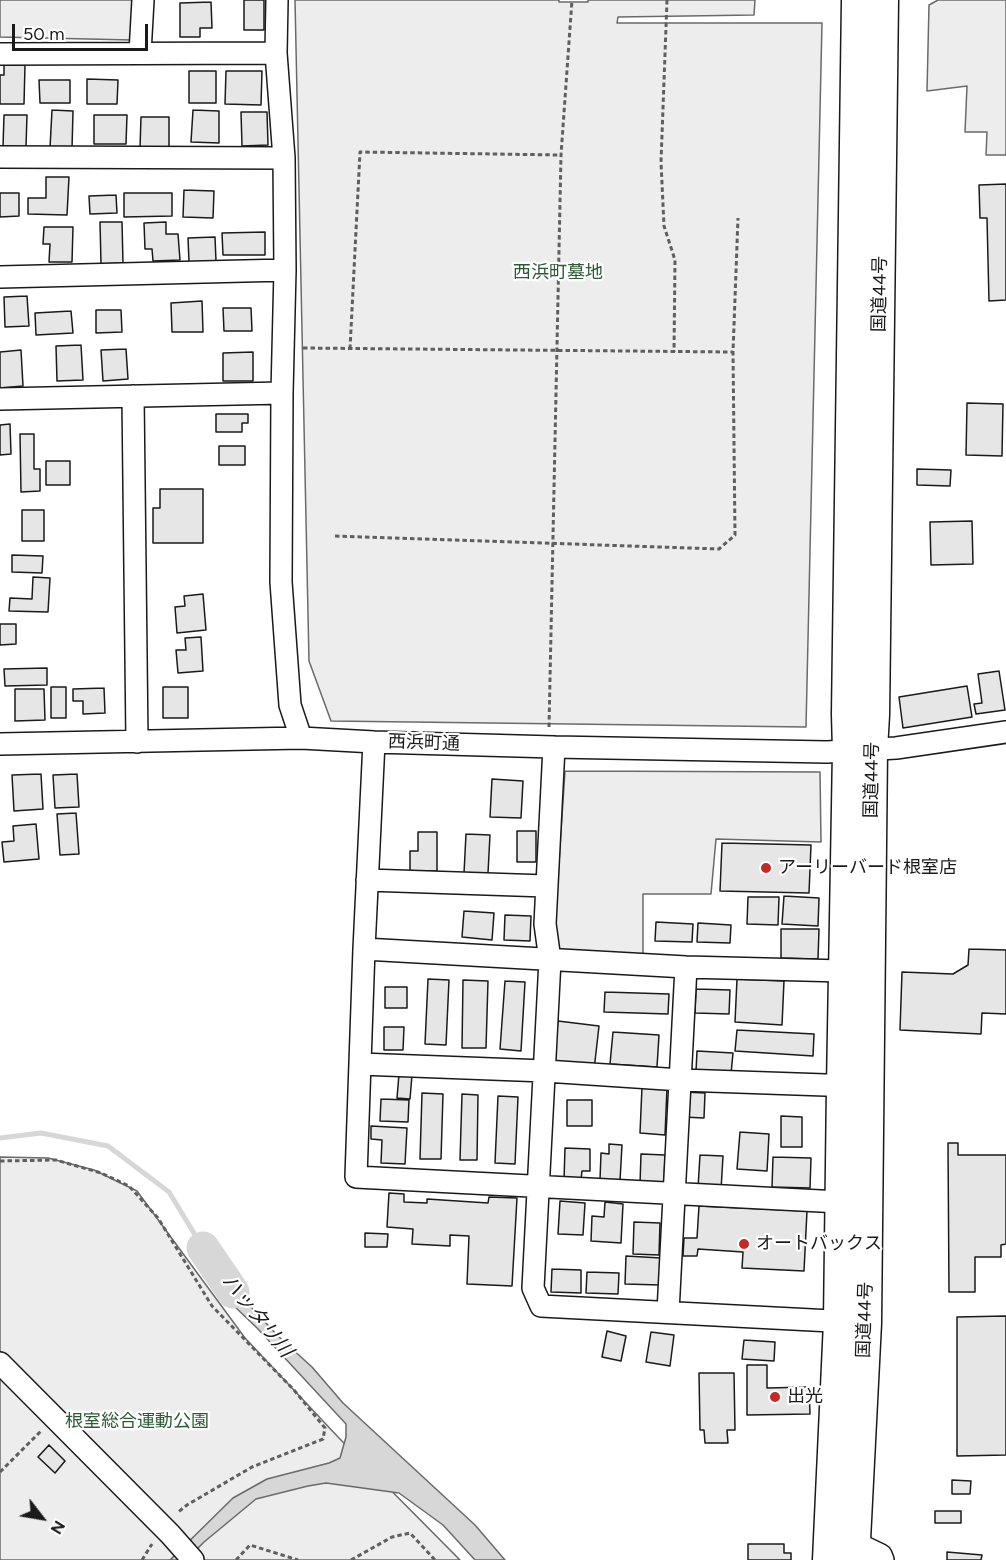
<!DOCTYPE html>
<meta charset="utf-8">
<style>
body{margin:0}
#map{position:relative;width:1006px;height:1560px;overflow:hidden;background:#fff;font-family:Figtree,sans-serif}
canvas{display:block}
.north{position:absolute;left:12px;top:1488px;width:60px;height:60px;-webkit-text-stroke:4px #fff;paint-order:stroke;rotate:121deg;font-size:16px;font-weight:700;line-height:24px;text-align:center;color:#1a1a1a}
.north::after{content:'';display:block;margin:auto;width:21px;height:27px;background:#1a1a1a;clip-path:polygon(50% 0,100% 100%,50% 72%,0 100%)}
.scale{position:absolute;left:12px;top:24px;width:136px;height:27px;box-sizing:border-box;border:3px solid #1a1a1a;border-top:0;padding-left:8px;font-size:18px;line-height:21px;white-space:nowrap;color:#1a1a1a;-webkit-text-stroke:4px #fff;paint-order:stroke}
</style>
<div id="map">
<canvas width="1006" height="1560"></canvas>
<div class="north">N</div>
<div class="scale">50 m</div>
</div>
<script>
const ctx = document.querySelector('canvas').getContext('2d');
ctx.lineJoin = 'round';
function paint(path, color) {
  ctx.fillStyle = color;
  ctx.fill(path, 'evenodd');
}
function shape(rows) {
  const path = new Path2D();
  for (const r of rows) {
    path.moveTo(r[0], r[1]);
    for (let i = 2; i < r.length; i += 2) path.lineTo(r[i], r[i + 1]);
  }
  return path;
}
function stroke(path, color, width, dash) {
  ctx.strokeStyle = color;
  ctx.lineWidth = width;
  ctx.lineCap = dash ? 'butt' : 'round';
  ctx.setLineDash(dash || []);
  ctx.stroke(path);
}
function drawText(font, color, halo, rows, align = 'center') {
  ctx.font = font + ' Figtree,"Noto Sans JP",sans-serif';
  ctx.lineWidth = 4.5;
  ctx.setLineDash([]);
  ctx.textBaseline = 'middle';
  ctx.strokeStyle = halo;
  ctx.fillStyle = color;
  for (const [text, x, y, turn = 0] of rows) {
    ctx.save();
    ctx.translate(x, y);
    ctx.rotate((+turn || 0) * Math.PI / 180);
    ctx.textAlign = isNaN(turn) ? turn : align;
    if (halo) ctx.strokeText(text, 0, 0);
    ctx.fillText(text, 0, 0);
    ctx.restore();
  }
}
const built = shape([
 [0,0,139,0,132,40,0,37,0,0],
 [295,0,559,0,559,2,588,2,588,0,755,0,754,15,618,17,617,23,822,23,806,727,331,721,309,661,295,0],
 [938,0,1006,0,1006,155,986,155,987,132,965,132,967,86,927,91,929,5,938,0],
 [565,771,820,772,821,842,716,839,711,894,643,894,643,957,553,954,565,771],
 [0,1157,48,1158,94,1170,137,1191,245,1338,338,1437,460,1560,0,1560,0,1157]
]);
const water = shape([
 [212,1253,240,1295,278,1336,312,1367,343,1403,475,1525,505,1560,475,1560,443,1525,399,1493,326,1483,308,1486,256,1499,204,1542,186,1560,170,1560,233,1498,267,1479,329,1463,340,1458,346,1437,346,1424,257,1328,233,1305,204,1256,212,1253]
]);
const stream = shape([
 [0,1138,41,1133,108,1146,169,1192,203,1248]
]);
const river = shape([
 [203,1248,233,1292]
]);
const building = shape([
 [244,0,264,0,264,30,244,30,244,0],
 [211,2,212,28,200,28,200,37,180,37,180,3,211,2],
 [4,65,25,65,24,104,0,104,0,75,4,75,4,65],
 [189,71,216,71,216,103,189,103,189,71],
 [226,71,262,71,261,105,225,104,226,71],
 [87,79,118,80,117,104,87,104,87,79],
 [39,80,70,80,70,103,40,103,39,80],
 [52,110,73,111,72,149,50,148,52,110],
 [193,110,219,111,219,143,191,142,193,110],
 [241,112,267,112,268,145,242,146,241,112],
 [4,115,27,115,26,147,3,147,4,115],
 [94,115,127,115,126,144,94,144,94,115],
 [141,117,169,117,169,148,140,148,141,117],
 [46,177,69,177,67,215,28,214,28,198,46,198,46,177],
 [1006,184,1006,300,989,301,987,218,980,218,979,185,1006,184],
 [184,190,214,191,213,218,183,217,184,190],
 [0,193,19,193,19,216,0,217,0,193],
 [124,193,172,193,172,216,124,217,124,193],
 [116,195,117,213,90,214,89,196,116,195],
 [100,222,122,222,123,263,101,264,100,222],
 [166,222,166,234,178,234,180,260,153,261,152,249,145,249,144,223,166,222],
 [44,227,73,227,72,262,49,262,50,244,43,244,44,227],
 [265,232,265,255,223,255,222,233,265,232],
 [215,237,216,261,189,262,188,238,215,237],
 [27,296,29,326,5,327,4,297,27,296],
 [202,301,203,332,172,332,171,303,202,301],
 [223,308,251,308,252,331,224,331,223,308],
 [96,310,121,310,122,332,96,333,96,310],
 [71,311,73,333,36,335,35,313,71,311],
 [81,345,83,380,57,381,56,346,81,345],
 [126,349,128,379,103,381,101,350,126,349],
 [21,350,23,386,0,388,0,352,21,350],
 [253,352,253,381,223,381,223,353,253,352],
 [967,403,1003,404,1002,456,966,455,967,403],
 [216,414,248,414,248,423,242,423,242,432,216,432,216,414],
 [10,424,11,454,0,455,0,425,10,424],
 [20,434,34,434,34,469,40,469,40,491,21,492,20,434],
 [219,446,245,446,245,465,219,465,219,446],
 [46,461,70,461,70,485,46,485,46,461],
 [917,469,951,470,950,486,917,485,917,469],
 [160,489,203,489,203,543,153,543,153,508,160,508,160,489],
 [22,510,44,510,44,541,22,541,22,510],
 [972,521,973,564,931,565,930,522,972,521],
 [12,555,43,556,42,573,12,572,12,555],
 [33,577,50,578,48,612,9,611,10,598,32,599,33,577],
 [203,594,206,630,177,633,175,607,185,606,184,596,203,594],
 [0,624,16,624,16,644,0,645,0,624],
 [201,637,203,671,178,673,176,650,186,650,185,638,201,637],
 [47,668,47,685,5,686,4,669,47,668],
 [999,671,1005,710,976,714,974,704,982,703,978,674,999,671],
 [967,686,972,717,903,728,899,697,967,686],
 [51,687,66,687,66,718,51,718,51,687],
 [163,687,188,687,188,718,163,718,163,687],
 [104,688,105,713,83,714,83,701,73,701,73,689,104,688],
 [15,689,44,689,45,720,15,721,15,689],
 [41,774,43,809,14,811,12,775,41,774],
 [77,774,79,807,55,808,53,775,77,774],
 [492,779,523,781,521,818,490,817,492,779],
 [76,813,79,854,60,855,57,814,76,813],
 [36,824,39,859,4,862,2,842,14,841,13,826,36,824],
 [517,831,536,831,536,862,517,862,517,831],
 [418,832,437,832,437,871,410,871,410,851,418,851,418,832],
 [466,834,490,835,488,873,464,873,466,834],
 [722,843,811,845,809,893,720,891,722,843],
 [784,896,819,898,818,926,782,924,784,896],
 [748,897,779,897,778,925,747,924,748,897],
 [464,911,494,913,492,940,462,937,464,911],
 [505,915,531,916,530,941,504,940,505,915],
 [656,922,693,924,692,942,655,941,656,922],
 [698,923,731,925,730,943,697,942,698,923],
 [781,929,819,929,818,959,781,958,781,929],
 [969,949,1006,950,1006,1014,982,1013,981,1034,900,1030,902,972,953,974,968,965,969,949],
 [428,979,449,980,446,1045,425,1044,428,979],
 [737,979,784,981,782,1025,735,1022,737,979],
 [463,980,488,981,486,1048,462,1048,463,980],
 [505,981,525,982,521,1051,500,1049,505,981],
 [385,987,407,987,407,1008,385,1008,385,987],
 [696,989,730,990,729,1014,695,1013,696,989],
 [605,992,669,994,668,1014,604,1012,605,992],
 [558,1021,599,1026,594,1070,553,1065,558,1021],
 [384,1027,404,1027,403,1050,384,1050,384,1027],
 [737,1030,814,1034,813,1056,735,1051,737,1030],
 [613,1032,659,1035,657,1067,610,1064,613,1032],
 [697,1051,733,1053,731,1074,696,1071,697,1051],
 [399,1074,412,1075,410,1099,397,1098,399,1074],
 [642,1087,667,1088,665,1135,640,1133,642,1087],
 [684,1092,705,1093,704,1118,683,1117,684,1092],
 [422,1093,443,1094,441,1159,420,1159,422,1093],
 [462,1094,478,1095,477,1160,460,1160,462,1094],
 [498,1096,518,1097,515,1164,495,1163,498,1096],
 [381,1099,409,1100,408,1122,380,1121,381,1099],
 [567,1100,592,1100,592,1126,567,1126,567,1100],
 [781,1116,802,1117,802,1147,781,1147,781,1116],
 [371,1126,407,1128,405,1164,381,1163,382,1140,371,1139,371,1126],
 [740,1132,769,1134,767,1171,737,1169,740,1132],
 [948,1143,958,1143,958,1155,1006,1155,1006,1244,1001,1245,1001,1257,975,1257,975,1292,949,1292,948,1143],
 [609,1144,622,1145,620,1181,600,1180,601,1153,609,1154,609,1144],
 [565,1148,590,1149,590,1171,582,1171,581,1180,564,1180,565,1148],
 [641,1154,665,1155,664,1185,640,1184,641,1154],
 [700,1155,723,1156,721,1190,698,1188,700,1155],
 [773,1157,811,1158,810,1188,772,1187,773,1157],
 [389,1193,404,1194,404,1202,427,1203,427,1199,488,1203,489,1197,517,1198,512,1286,467,1284,469,1236,450,1235,450,1246,412,1244,413,1229,387,1227,389,1193],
 [560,1201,585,1203,583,1235,558,1234,560,1201],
 [605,1202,623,1204,621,1243,591,1241,592,1216,604,1217,605,1202],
 [699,1206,807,1211,804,1271,742,1268,743,1252,698,1249,697,1256,683,1256,684,1238,697,1238,699,1206],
 [634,1222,660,1223,659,1255,633,1254,634,1222],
 [365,1233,388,1234,387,1247,365,1247,365,1233],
 [626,1256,661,1258,660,1285,625,1284,626,1256],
 [552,1269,581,1270,581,1293,551,1292,552,1269],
 [587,1272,619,1273,618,1294,586,1293,587,1272],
 [1006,1316,1006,1455,957,1456,957,1317,1006,1316],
 [607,1331,626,1336,621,1361,602,1357,607,1331],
 [651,1332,674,1335,670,1366,646,1362,651,1332],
 [744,1340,775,1342,774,1361,742,1359,744,1340],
 [747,1365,767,1365,767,1388,809,1387,810,1414,747,1415,747,1365],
 [699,1373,734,1373,735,1430,727,1430,728,1443,705,1443,704,1430,700,1430,699,1373],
 [49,1445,65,1461,55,1473,38,1457,49,1445],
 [952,1480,971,1481,970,1494,952,1494,952,1480],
 [935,1511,961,1511,961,1523,935,1523,935,1511],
 [748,1544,784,1544,784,1553,791,1553,791,1560,748,1560,748,1544],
 [947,1552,982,1555,981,1560,947,1560,947,1552]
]);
const path = shape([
 [667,0,661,162,664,226,675,260,674,352],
 [303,348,733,352],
 [350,349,360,152,561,155],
 [335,536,719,549,735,535,733,352,738,218],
 [549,727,561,155,572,0],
 [0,1161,56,1160,101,1173,129,1186,158,1218,212,1306,294,1390,325,1428,323,1439,252,1467,187,1505,177,1513],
 [0,1472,41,1431],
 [142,1560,152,1544],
 [236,1560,250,1545,298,1560],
 [351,1560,392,1537,410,1533,435,1560]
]);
const minor = shape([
 [277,0,276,53,284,158,285,270,282,393,281,582,290,705,301,738],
 [140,53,143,0],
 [0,54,276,53],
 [0,157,284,158],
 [0,277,285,270],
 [133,396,137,742],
 [0,399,282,393],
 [374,742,364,949,356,1177,840,1202],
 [0,744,301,738,374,742,554,747,827,752,896,748,1006,732],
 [554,747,545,924,550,960,533,1288,541,1306,851,1322],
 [367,880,546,886],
 [364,949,686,967,843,971],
 [360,1064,545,1071,681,1080,854,1086],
 [668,1312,686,967],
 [0,1363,170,1534,193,1560],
 [845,1542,854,1542,881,1555,883,1560]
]);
const highway = shape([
 [828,1560,839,1322,842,1086,848,751,847,714,857,0],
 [854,1560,866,1323,872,749,874,715,883,0]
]);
const markers = [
 [766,868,6,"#c62828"],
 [744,1244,6,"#c62828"],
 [775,1397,6,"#c62828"]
];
const parkNames = [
 ["西浜町墓地",558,273],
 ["根室総合運動公園",137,1422]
];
const streetNames = [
 ["国道44号",880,294,-89],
 ["西浜町通",424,743,2],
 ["国道44号",872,780,-89],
 ["国道44号",865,1320,-88]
];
const poiNames = [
 ["アーリーバード根室店",778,868],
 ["オートバックス",756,1244],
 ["出光",787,1397]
];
const waterNames = [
 ["ハッタリ川",257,1316,51]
];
paint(built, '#ededed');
stroke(built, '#6a6a6a', 1.5);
paint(water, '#d7d7d7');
stroke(water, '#6a6a6a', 1.5);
stroke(stream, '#d7d7d7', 5);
stroke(river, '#d7d7d7', 33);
paint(building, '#e6e6e6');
stroke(building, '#1a1a1a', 1.5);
stroke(minor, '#1a1a1a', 24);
stroke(highway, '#1a1a1a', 33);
stroke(path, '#5f5f5f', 3, [4.5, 3]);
stroke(minor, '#fff', 21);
stroke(highway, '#fff', 30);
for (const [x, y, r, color] of markers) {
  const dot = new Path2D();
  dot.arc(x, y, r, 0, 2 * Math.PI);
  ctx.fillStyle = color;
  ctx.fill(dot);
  stroke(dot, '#fff', 2);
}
drawText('18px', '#2b5a34', '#fff', parkNames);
drawText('18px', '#1a1a1a', '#fff', streetNames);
drawText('18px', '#1a1a1a', '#fff', poiNames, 'left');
drawText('italic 20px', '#1a1a1a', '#fff', waterNames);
</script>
